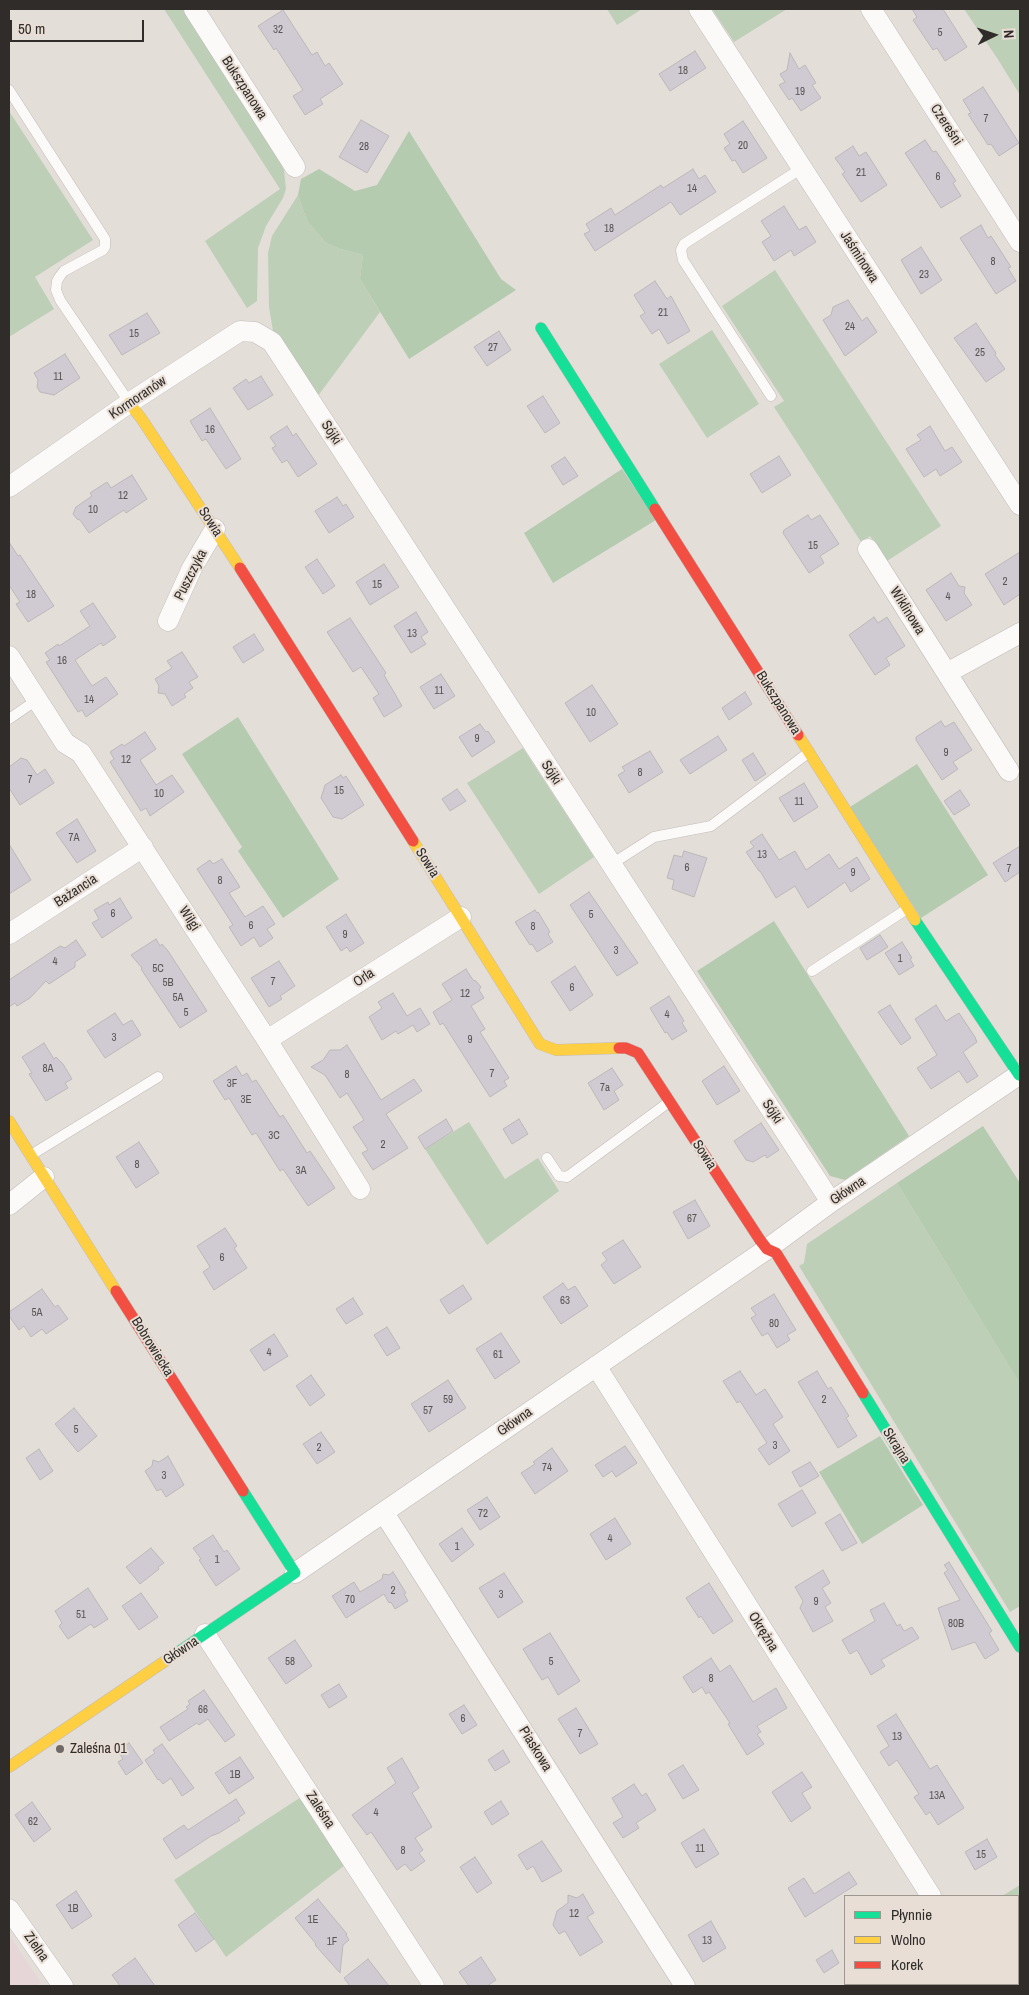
<!DOCTYPE html>
<meta charset="utf-8">
<style>
body{margin:0}
#map{position:relative;width:1029px;height:1995px;overflow:hidden;background:#e4ded9;font-family:"Archivo Narrow",sans-serif}
canvas{display:block}
.frame{position:absolute;inset:0;border:10px solid #302c29;pointer-events:none}
.legend{position:absolute;left:844px;top:1895px;width:175px;height:90px;box-sizing:border-box;background:#e8ded5;border:1px solid #9e9790;margin:0;padding:6px 9px;list-style:none;font-size:15px;color:#302c29}
.legend li{display:flex;align-items:center;gap:10px;height:25px}
.legend b{width:25px;border:1px solid #9e9790}
.north{position:absolute;left:969px;top:10px;width:50px;height:50px;-webkit-text-stroke:4px #e8ded5;paint-order:stroke;rotate:86deg;font-size:14px;font-weight:700;line-height:20px;text-align:center;color:#302c29}
.north::after{content:'';display:block;margin:auto;width:18px;height:22px;background:#302c29;clip-path:polygon(50% 0,100% 100%,50% 72%,0 100%)}
.scale{position:absolute;left:10px;top:20px;width:134px;height:22px;box-sizing:border-box;border:2px solid #302c29;border-top:0;padding-left:6px;font-size:15px;line-height:18px;white-space:nowrap;color:#302c29;-webkit-text-stroke:4px #e8ded5;paint-order:stroke}
</style>
<div id="map">
<canvas width="1029" height="1995"></canvas>
<div class="frame"></div>
<ul class="legend">
<li><b style="height:6px;background:#16e098"></b>Płynnie</li>
<li><b style="height:6px;background:#ffcf43"></b>Wolno</li>
<li><b style="height:6px;background:#f24e42"></b>Korek</li>
</ul>
<div class="north">N</div>
<div class="scale">50 m</div>
</div>
<script>
const ctx = document.querySelector('canvas').getContext('2d');
ctx.lineJoin = 'round';
function paint(path, color) {
  ctx.fillStyle = color;
  ctx.fill(path, 'evenodd');
}
function shape(rows) {
  const path = new Path2D();
  for (const r of rows) {
    path.moveTo(r[0], r[1]);
    for (let i = 2; i < r.length; i += 2) path.lineTo(r[i], r[i + 1]);
  }
  return path;
}
function stroke(path, color, width, dash) {
  ctx.strokeStyle = color;
  ctx.lineWidth = width;
  ctx.lineCap = dash ? 'butt' : 'round';
  ctx.setLineDash(dash || []);
  ctx.stroke(path);
}
function drawText(font, color, halo, rows, align = 'center') {
  ctx.font = font + ' "Archivo Narrow",sans-serif';
  ctx.lineWidth = 4;
  ctx.setLineDash([]);
  ctx.textBaseline = 'middle';
  ctx.strokeStyle = halo;
  ctx.fillStyle = color;
  for (const [text, x, y, turn = 0] of rows) {
    ctx.save();
    ctx.translate(x, y);
    ctx.rotate((+turn || 0) * Math.PI / 180);
    ctx.textAlign = isNaN(turn) ? turn : align;
    if (halo) ctx.strokeText(text, 0, 0);
    ctx.fillText(text, 0, 0);
    ctx.restore();
  }
}
const education = shape([
 [9,1935,41,1983,35,1986,9,1986]
]);
const green = shape([
 [164,9,183,9,273,149,284,170,286,189,283,198,266,226,258,248,257,301,247,308,205,241,280,189],
 [607,9,642,9,617,25],
 [712,9,787,9,734,42],
 [964,9,1020,9,1020,95,997,58],
 [9,111,93,240,35,277,54,309,9,337],
 [298,195,307,221,326,243,340,249,363,255,360,279,380,312,315,400,274,337,269,307,268,253,272,236],
 [775,270,941,526,887,561,870,536,861,542,774,407,784,401,722,306],
 [712,330,759,404,707,438,659,364],
 [523,748,594,857,539,894,467,783],
 [469,1122,505,1179,538,1158,559,1191,487,1245,425,1149],
 [897,1183,1020,1384,1020,1606,1010,1612,799,1266,804,1263,807,1244],
 [301,1797,345,1865,226,1957,174,1880],
 [1020,1885,1020,1980,1018,1981,1018,1896,1002,1896]
]);
const forest = shape([
 [409,131,501,279,516,290,409,359,360,279,363,255,340,249,326,243,307,221,298,195,301,179,319,169,355,191,377,185],
 [622,469,656,520,553,583,524,533],
 [238,717,339,879,283,918,238,851,242,847,182,754],
 [917,764,988,875,921,918,850,807],
 [774,921,909,1136,845,1180,830,1176,697,971],
 [983,1126,1020,1183,1020,1384,897,1183],
 [880,1436,923,1505,862,1544,819,1472]
]);
const building = shape([
 [912,9,943,9,967,47,945,61,937,48,933,50,913,20,917,17,912,9],
 [283,10,312,55,317,52,325,66,329,63,343,84,320,99,323,104,305,115,293,96,303,90,276,48,274,50,258,26,283,10],
 [695,51,706,68,670,91,659,74,695,51],
 [790,53,799,69,805,65,816,83,812,85,821,98,801,111,792,98,789,100,779,85,785,82,780,74,787,70,790,53],
 [983,87,1019,143,999,156,991,144,988,145,968,114,971,113,963,100,983,87],
 [361,120,389,136,367,173,339,157,361,120],
 [743,121,767,158,743,173,735,160,732,161,724,148,730,144,724,134,743,121],
 [925,140,933,152,936,151,956,181,953,183,961,196,941,208,905,153,925,140],
 [853,146,859,156,866,152,887,185,861,202,842,174,845,172,835,158,853,146],
 [693,169,699,179,705,175,716,192,680,215,671,202,595,251,584,234,590,231,586,224,611,208,615,215,661,185,663,188,693,169],
 [784,206,799,230,806,226,816,242,794,256,791,250,774,261,762,242,771,236,761,221,784,206],
 [981,225,988,238,991,236,1011,267,1008,268,1016,281,996,294,960,238,981,225],
 [921,247,942,280,921,294,901,260,921,247],
 [655,281,667,299,671,296,690,331,668,344,659,329,652,334,640,316,645,313,634,295,655,281],
 [848,300,862,321,867,317,877,332,845,356,823,320,831,315,833,307,848,300],
 [147,313,160,333,122,355,109,335,147,313],
 [976,323,996,353,995,355,1005,369,986,382,954,338,976,323],
 [499,331,511,350,487,366,474,347,499,331],
 [65,354,80,378,54,395,40,392,37,387,38,380,34,373,65,354],
 [261,376,273,395,248,410,233,388,246,379,249,383,261,376],
 [543,396,560,423,545,433,527,406,543,396],
 [210,408,241,459,226,469,206,439,202,441,190,421,210,408],
 [287,426,293,436,296,433,317,464,298,477,287,460,282,463,272,448,276,446,270,437,287,426],
 [930,426,945,451,952,447,962,462,940,476,936,469,924,477,906,449,921,440,917,435,930,426],
 [779,456,791,475,762,493,750,474,779,456],
 [565,457,578,476,563,485,551,466,565,457],
 [132,475,147,499,126,513,124,510,89,533,80,520,77,519,73,514,76,507,92,496,90,493,107,482,111,488,132,475],
 [337,497,343,506,346,504,354,517,329,533,315,511,337,497],
 [808,515,811,520,820,515,839,544,820,556,824,563,809,573,783,533,784,530,808,515],
 [9,542,18,556,20,555,54,606,28,622,16,604,20,602,9,585,9,542],
 [1020,552,1020,594,1004,605,985,574,1020,552],
 [317,559,335,586,323,594,305,567,317,559],
 [384,564,399,587,370,605,356,582,384,564],
 [951,573,959,586,965,587,964,593,972,605,946,621,926,590,951,573],
 [93,603,116,637,103,646,101,643,75,660,92,686,106,677,118,694,86,717,82,710,78,712,46,662,50,660,45,653,58,644,59,646,90,626,80,611,93,603],
 [416,612,428,632,421,637,426,644,411,653,394,626,416,612],
 [874,617,878,623,887,617,905,646,886,658,890,665,875,675,849,635,874,617],
 [350,618,386,673,384,675,402,706,384,717,373,698,379,694,361,667,353,672,327,632,350,618],
 [254,634,264,650,243,663,233,647,254,634],
 [182,652,198,677,189,682,193,688,184,694,186,697,172,706,165,694,158,693,159,686,155,679,172,668,167,661,182,652],
 [441,674,455,696,434,709,420,687,441,674],
 [592,685,618,724,590,742,565,703,592,685],
 [745,692,752,704,729,720,722,708,745,692],
 [941,721,945,727,954,722,972,750,953,762,958,769,942,780,916,740,916,737,941,721],
 [480,724,486,732,488,731,495,742,472,757,459,737,480,724],
 [145,732,156,749,140,760,156,785,172,775,184,792,150,816,146,808,141,811,110,762,114,759,110,752,122,744,124,746,145,732],
 [718,736,727,750,690,774,680,760,718,736],
 [650,751,663,772,629,793,618,775,625,771,622,767,650,751],
 [753,753,766,774,755,781,742,760,753,753],
 [21,758,27,760,37,775,45,769,54,783,20,805,9,788,9,767,21,758],
 [341,775,343,778,346,776,364,805,342,819,333,817,321,798,325,785,341,775],
 [804,783,818,807,794,822,779,798,804,783],
 [457,789,466,801,450,811,442,799,457,789],
 [960,790,970,805,954,815,944,801,960,790],
 [77,819,96,851,77,863,56,833,77,819],
 [762,834,779,860,795,851,806,870,829,854,839,869,857,857,870,879,851,892,845,882,808,908,795,886,776,898,760,871,759,871,746,852,754,847,750,842,762,834],
 [9,844,31,880,9,894,9,844],
 [1020,846,1020,872,1005,882,993,863,1020,846],
 [684,851,707,858,694,897,672,889,674,880,667,878,674,855,682,857,684,851],
 [222,859,240,887,229,893,245,917,263,906,275,924,267,929,273,938,260,947,254,937,241,946,229,927,233,925,197,869,210,860,213,864,222,859],
 [589,892,638,963,617,976,570,905,589,892],
 [120,898,132,918,102,938,92,923,99,919,94,910,108,902,109,905,120,898],
 [535,910,537,913,538,912,550,932,548,934,553,942,537,952,532,944,530,945,515,922,535,910],
 [346,914,364,943,350,952,347,947,341,951,326,927,346,914],
 [880,935,888,947,867,960,860,948,880,935],
 [156,939,160,946,162,944,168,951,207,1011,180,1028,141,969,142,968,131,955,156,939],
 [76,940,86,955,75,962,75,967,49,984,46,981,30,998,17,1006,15,1003,9,1007,9,980,60,946,65,948,76,940],
 [902,942,912,958,910,959,914,966,899,975,885,953,902,942],
 [279,961,295,986,280,996,282,999,269,1007,251,978,279,961],
 [575,966,593,995,570,1011,551,982,575,966],
 [466,969,473,980,476,981,481,987,479,990,484,998,471,1006,485,1029,480,1032,509,1078,504,1081,507,1086,490,1097,443,1023,440,1025,433,1012,452,1000,442,984,466,969],
 [393,993,407,1016,420,1008,430,1024,417,1032,413,1025,398,1034,396,1031,382,1040,369,1017,382,1008,378,1002,393,993],
 [669,996,684,1021,682,1023,687,1031,672,1040,667,1032,665,1033,650,1008,669,996],
 [890,1005,911,1038,901,1045,878,1012,890,1005],
 [936,1005,946,1021,959,1013,975,1037,977,1042,963,1052,978,1076,967,1083,959,1071,931,1089,917,1068,937,1055,915,1019,936,1005],
 [115,1013,123,1025,132,1020,141,1035,105,1058,87,1031,115,1013],
 [44,1043,54,1059,56,1057,63,1064,72,1079,65,1083,68,1088,46,1101,29,1074,32,1073,22,1057,44,1043],
 [347,1045,381,1100,414,1079,422,1091,386,1114,408,1148,373,1170,362,1153,368,1150,353,1127,364,1120,347,1093,340,1098,325,1075,311,1067,323,1060,330,1050,340,1050,347,1045],
 [236,1066,242,1076,247,1073,252,1082,256,1080,280,1117,283,1115,307,1153,310,1151,335,1188,308,1206,283,1169,280,1171,256,1133,252,1135,229,1098,225,1100,213,1081,236,1066],
 [724,1066,740,1091,717,1105,702,1081,724,1066],
 [612,1068,623,1085,614,1091,619,1100,604,1110,588,1083,612,1068],
 [446,1119,453,1131,425,1149,418,1137,446,1119],
 [519,1119,528,1134,512,1144,503,1129,519,1119],
 [761,1123,779,1150,767,1158,765,1155,753,1162,746,1160,734,1141,761,1123],
 [139,1142,159,1173,136,1188,116,1157,139,1142],
 [695,1200,710,1226,688,1239,673,1212,695,1200],
 [225,1228,237,1246,234,1248,247,1268,214,1290,203,1272,210,1267,197,1246,225,1228],
 [623,1240,641,1267,614,1284,601,1265,607,1260,602,1253,623,1240],
 [563,1283,568,1290,575,1286,588,1306,561,1324,543,1297,563,1283],
 [463,1285,472,1299,449,1314,440,1300,463,1285],
 [42,1289,55,1307,58,1305,68,1319,46,1334,42,1329,31,1337,24,1326,19,1330,9,1316,9,1312,42,1289],
 [774,1294,796,1330,787,1335,790,1340,777,1348,768,1333,762,1336,751,1318,756,1315,751,1308,774,1294],
 [353,1298,363,1314,346,1324,336,1309,353,1298],
 [387,1327,400,1348,387,1356,374,1335,387,1327],
 [501,1333,520,1362,495,1379,476,1349,501,1333],
 [274,1334,288,1356,264,1371,250,1350,274,1334],
 [740,1371,756,1395,765,1389,783,1417,773,1424,790,1451,769,1465,758,1449,767,1443,740,1401,737,1403,723,1381,740,1371],
 [817,1371,828,1389,831,1387,849,1416,846,1418,857,1436,838,1448,798,1382,817,1371],
 [311,1375,325,1395,310,1406,296,1386,311,1375],
 [448,1380,466,1408,429,1432,411,1404,448,1380],
 [74,1408,97,1436,78,1452,55,1424,74,1408],
 [321,1432,335,1452,317,1464,303,1444,321,1432],
 [625,1446,637,1463,616,1477,612,1471,603,1477,595,1465,625,1446],
 [552,1448,568,1471,535,1494,521,1473,535,1464,533,1462,552,1448],
 [39,1449,53,1471,40,1480,26,1458,39,1449],
 [168,1456,184,1485,166,1497,161,1489,157,1491,145,1471,152,1466,153,1460,159,1462,168,1456],
 [810,1462,819,1476,800,1487,792,1472,810,1462],
 [802,1490,816,1513,792,1527,778,1504,802,1490],
 [487,1497,500,1517,480,1530,467,1510,487,1497],
 [840,1514,857,1543,842,1551,825,1523,840,1514],
 [615,1518,631,1544,606,1560,590,1534,615,1518],
 [462,1528,474,1545,452,1562,439,1544,462,1528],
 [213,1535,224,1552,227,1550,240,1569,216,1586,199,1560,201,1559,193,1548,213,1535],
 [151,1548,164,1563,158,1567,159,1569,140,1584,126,1567,151,1548],
 [949,1562,992,1631,989,1633,999,1650,985,1659,975,1642,952,1650,938,1608,960,1600,944,1573,948,1570,944,1565,949,1562],
 [823,1570,830,1583,822,1588,831,1603,825,1607,833,1621,813,1632,800,1608,803,1601,795,1587,823,1570],
 [393,1572,406,1593,404,1594,408,1601,395,1609,391,1602,389,1603,384,1594,346,1618,332,1596,354,1582,360,1592,382,1579,383,1574,389,1575,393,1572],
 [504,1573,523,1602,498,1618,479,1588,504,1573],
 [709,1583,733,1621,713,1634,701,1616,699,1618,686,1598,709,1583],
 [88,1588,108,1619,94,1628,91,1624,68,1639,59,1626,62,1623,55,1611,88,1588],
 [141,1593,158,1617,139,1630,122,1606,141,1593],
 [884,1603,897,1626,900,1624,904,1631,912,1627,919,1638,881,1660,885,1666,871,1675,857,1650,850,1654,842,1640,875,1621,870,1610,884,1603],
 [550,1633,580,1681,558,1695,548,1677,542,1680,523,1649,550,1633],
 [295,1640,312,1666,286,1684,268,1658,295,1640],
 [711,1658,720,1672,730,1665,753,1702,776,1688,787,1708,757,1726,761,1732,757,1734,764,1744,747,1755,728,1724,730,1723,709,1692,706,1694,702,1687,693,1693,683,1677,711,1658],
 [339,1684,347,1697,329,1708,321,1695,339,1684],
 [204,1690,235,1735,225,1742,208,1719,199,1725,197,1723,169,1741,160,1727,188,1709,186,1707,190,1704,188,1701,204,1690],
 [464,1705,477,1725,462,1734,449,1714,464,1705],
 [576,1708,598,1744,580,1754,558,1719,576,1708],
 [896,1714,930,1769,937,1765,964,1808,938,1825,930,1812,926,1815,914,1797,919,1794,897,1760,889,1766,880,1752,889,1746,877,1726,896,1714],
 [129,1743,143,1763,126,1775,118,1762,123,1759,118,1751,129,1743],
 [162,1744,194,1788,182,1796,171,1778,163,1784,159,1779,158,1780,145,1760,155,1753,153,1750,162,1744],
 [503,1750,510,1762,495,1771,488,1760,503,1750],
 [240,1757,254,1778,229,1794,215,1773,240,1757],
 [402,1758,419,1788,412,1793,432,1827,415,1838,423,1850,419,1853,425,1861,411,1871,405,1864,397,1870,371,1832,367,1835,352,1815,396,1783,387,1768,402,1758],
 [683,1765,699,1790,683,1799,668,1774,683,1765],
 [802,1772,812,1787,802,1793,811,1808,791,1822,772,1792,802,1772],
 [634,1784,642,1796,646,1793,656,1810,636,1823,639,1828,623,1838,613,1823,623,1817,612,1798,634,1784],
 [236,1799,245,1813,238,1818,240,1820,219,1833,211,1836,176,1859,163,1839,184,1825,188,1830,236,1799],
 [501,1801,509,1814,492,1825,484,1812,501,1801],
 [32,1802,51,1829,34,1842,15,1815,32,1802],
 [704,1829,719,1854,696,1868,681,1843,704,1829],
 [987,1839,997,1857,975,1870,965,1852,987,1839],
 [542,1841,562,1871,542,1882,533,1866,527,1870,518,1855,542,1841],
 [475,1857,492,1883,477,1893,460,1867,475,1857],
 [849,1872,857,1884,805,1917,788,1888,804,1878,814,1894,849,1872],
 [76,1891,92,1916,72,1929,56,1905,76,1891],
 [583,1894,594,1913,587,1917,603,1942,580,1956,565,1931,559,1934,553,1925,557,1911,568,1903,568,1895,577,1898,583,1894],
 [318,1899,347,1934,346,1935,349,1940,343,1945,340,1973,315,1945,316,1944,295,1918,318,1899],
 [195,1913,214,1939,196,1952,178,1925,195,1913],
 [711,1921,726,1948,703,1962,688,1935,711,1921],
 [832,1950,839,1963,824,1973,816,1960,832,1950],
 [481,1957,496,1980,487,1986,469,1986,459,1972,481,1957],
 [135,1958,155,1986,120,1986,112,1975,135,1958],
 [368,1959,389,1986,350,1986,344,1978,368,1959]
]);
const lane = shape([
 [9,90,105,239,105,247,103,250,64,271,60,276,57,281,56,290,60,300,129,402],
 [771,396,683,260,681,250,684,244,802,168],
 [9,719,38,699],
 [610,865,654,837,711,826,808,753],
 [812,971,907,909],
 [31,1155,158,1077],
 [547,1158,559,1176,567,1177,669,1102]
]);
const street = shape([
 [194,9,295,167],
 [699,9,1020,505],
 [871,9,1020,242],
 [9,487,129,403,240,331,255,332,272,342,831,1202],
 [868,549,1009,771],
 [168,621,192,568,215,529],
 [9,656,65,743,81,753,267,1040,360,1189],
 [947,673,1020,633],
 [9,934,143,847],
 [267,1040,461,917],
 [9,1205,44,1177],
 [596,1366,931,1896],
 [384,1513,685,1986],
 [295,1573,767,1249,831,1202,1020,1074],
 [205,1634,434,1986],
 [9,1909,63,1986],
 [987,1984,989,1986]
]);
const fast = shape([
 [541,328,655,509],
 [915,920,1019,1075],
 [863,1393,1020,1647],
 [168,1659,295,1573,243,1491]
]);
const slow = shape([
 [129,403,141,418,240,568],
 [798,735,915,920],
 [413,841,540,1044,556,1050,619,1048],
 [9,1121,116,1291],
 [9,1767,168,1659]
]);
const jam = shape([
 [655,509,798,735],
 [240,568,413,841],
 [619,1048,626,1048,638,1053,760,1240,767,1249,776,1253,863,1393],
 [116,1291,243,1491]
]);
const markers = [
 [60,1749,5,"#6f6a67"]
];
const numberNames = [
 ["32",278,30],
 ["5",940,33],
 ["18",683,71],
 ["19",800,92],
 ["7",986,119],
 ["20",743,146],
 ["28",364,147],
 ["21",861,173],
 ["6",938,177],
 ["14",692,189],
 ["18",609,229],
 ["8",993,262],
 ["23",924,275],
 ["21",663,313],
 ["24",850,327],
 ["15",134,334],
 ["27",493,348],
 ["25",980,353],
 ["11",58,377],
 ["16",210,430],
 ["12",123,496],
 ["10",93,510],
 ["15",813,546],
 ["2",1005,582],
 ["15",377,585],
 ["18",31,595],
 ["4",948,597],
 ["13",412,634],
 ["16",62,661],
 ["11",439,691],
 ["14",89,700],
 ["10",591,713],
 ["9",477,739],
 ["9",946,753],
 ["12",126,760],
 ["8",640,773],
 ["7",30,780],
 ["15",339,791],
 ["10",159,794],
 ["11",799,802],
 ["7A",74,838],
 ["13",762,855],
 ["6",687,868],
 ["7",1009,869],
 ["9",853,873],
 ["8",220,881],
 ["6",113,914],
 ["5",591,915],
 ["6",251,926],
 ["8",533,927],
 ["9",345,935],
 ["3",616,951],
 ["1",900,959],
 ["4",55,962],
 ["5C",158,969],
 ["7",273,982],
 ["5B",168,983],
 ["6",572,988],
 ["12",465,994],
 ["5A",178,998],
 ["5",186,1013],
 ["4",667,1015],
 ["3",114,1038],
 ["9",470,1040],
 ["8A",48,1069],
 ["7",492,1074],
 ["8",347,1075],
 ["3F",232,1084],
 ["7a",605,1088],
 ["3E",246,1100],
 ["3C",274,1136],
 ["2",383,1145],
 ["8",137,1165],
 ["3A",301,1171],
 ["67",692,1219],
 ["6",222,1258],
 ["63",565,1301],
 ["5A",37,1313],
 ["80",774,1324],
 ["4",269,1353],
 ["61",498,1355],
 ["59",448,1400],
 ["2",824,1400],
 ["57",428,1411],
 ["5",76,1430],
 ["3",775,1446],
 ["2",319,1448],
 ["74",547,1468],
 ["3",164,1476],
 ["72",483,1514],
 ["4",610,1539],
 ["1",457,1547],
 ["1",217,1560],
 ["2",393,1591],
 ["3",501,1595],
 ["70",350,1600],
 ["9",816,1602],
 ["51",81,1615],
 ["80B",956,1624],
 ["58",290,1662],
 ["5",551,1662],
 ["8",711,1679],
 ["66",203,1710],
 ["6",463,1719],
 ["7",580,1734],
 ["13",897,1737],
 ["1B",235,1775],
 ["13A",937,1796],
 ["4",376,1813],
 ["62",33,1822],
 ["11",700,1849],
 ["8",403,1851],
 ["15",981,1855],
 ["1B",73,1909],
 ["12",574,1914],
 ["1E",313,1920],
 ["13",707,1941],
 ["1F",332,1942]
];
const streetNames = [
 ["Bukszpanowa",244,88,57],
 ["Czereśni",946,125,57],
 ["Jaśminowa",859,257,57],
 ["Kormoranów",138,398,-34],
 ["Sójki",331,433,57],
 ["Sowia",210,522,57],
 ["Puszczyka",191,575,-63],
 ["Wiklinowa",907,611,58],
 ["Bukszpanowa",778,703,58],
 ["Sójki",551,773,57],
 ["Sowia",427,863,58],
 ["Bażancia",76,891,-33],
 ["Wilgi",189,919,57],
 ["Orla",364,978,-33],
 ["Sójki",772,1112,57],
 ["Sowia",704,1155,57],
 ["Główna",848,1191,-34],
 ["Bobrowiecka",152,1347,58],
 ["Główna",515,1422,-35],
 ["Skrajna",896,1446,58],
 ["Okrężna",763,1632,58],
 ["Główna",181,1651,-34],
 ["Piaskowa",535,1749,58],
 ["Zaleśna",320,1810,57],
 ["Zielna",36,1947,55]
];
const poiNames = [
 ["Zaleśna 01",70,1749]
];
paint(education, '#e6d6d8');
paint(green, '#bdcfb7');
paint(forest, '#b4cbaf');
paint(building, '#d0cad2');
stroke(building, '#bbb8b7', 1);
stroke(lane, '#c0bcb9', 11);
stroke(street, '#c0bcb9', 21);
stroke(fast, '#c0bcb9', 12);
stroke(slow, '#c0bcb9', 12);
stroke(jam, '#c0bcb9', 12);
stroke(lane, '#fbfaf9', 10);
stroke(street, '#fbfaf9', 20);
stroke(fast, '#16e098', 11);
stroke(slow, '#ffcf43', 11);
stroke(jam, '#f24e42', 11);
for (const [x, y, r, color] of markers) {
  const dot = new Path2D();
  dot.arc(x, y, r, 0, 2 * Math.PI);
  ctx.fillStyle = color;
  ctx.fill(dot);
  stroke(dot, '#e8ded5', 2);
}
drawText('11px', '#585453', null, numberNames);
drawText('14px', '#302c29', '#e8ded5', streetNames);
drawText('14px', '#302c29', '#e8ded5', poiNames, 'left');
</script>
